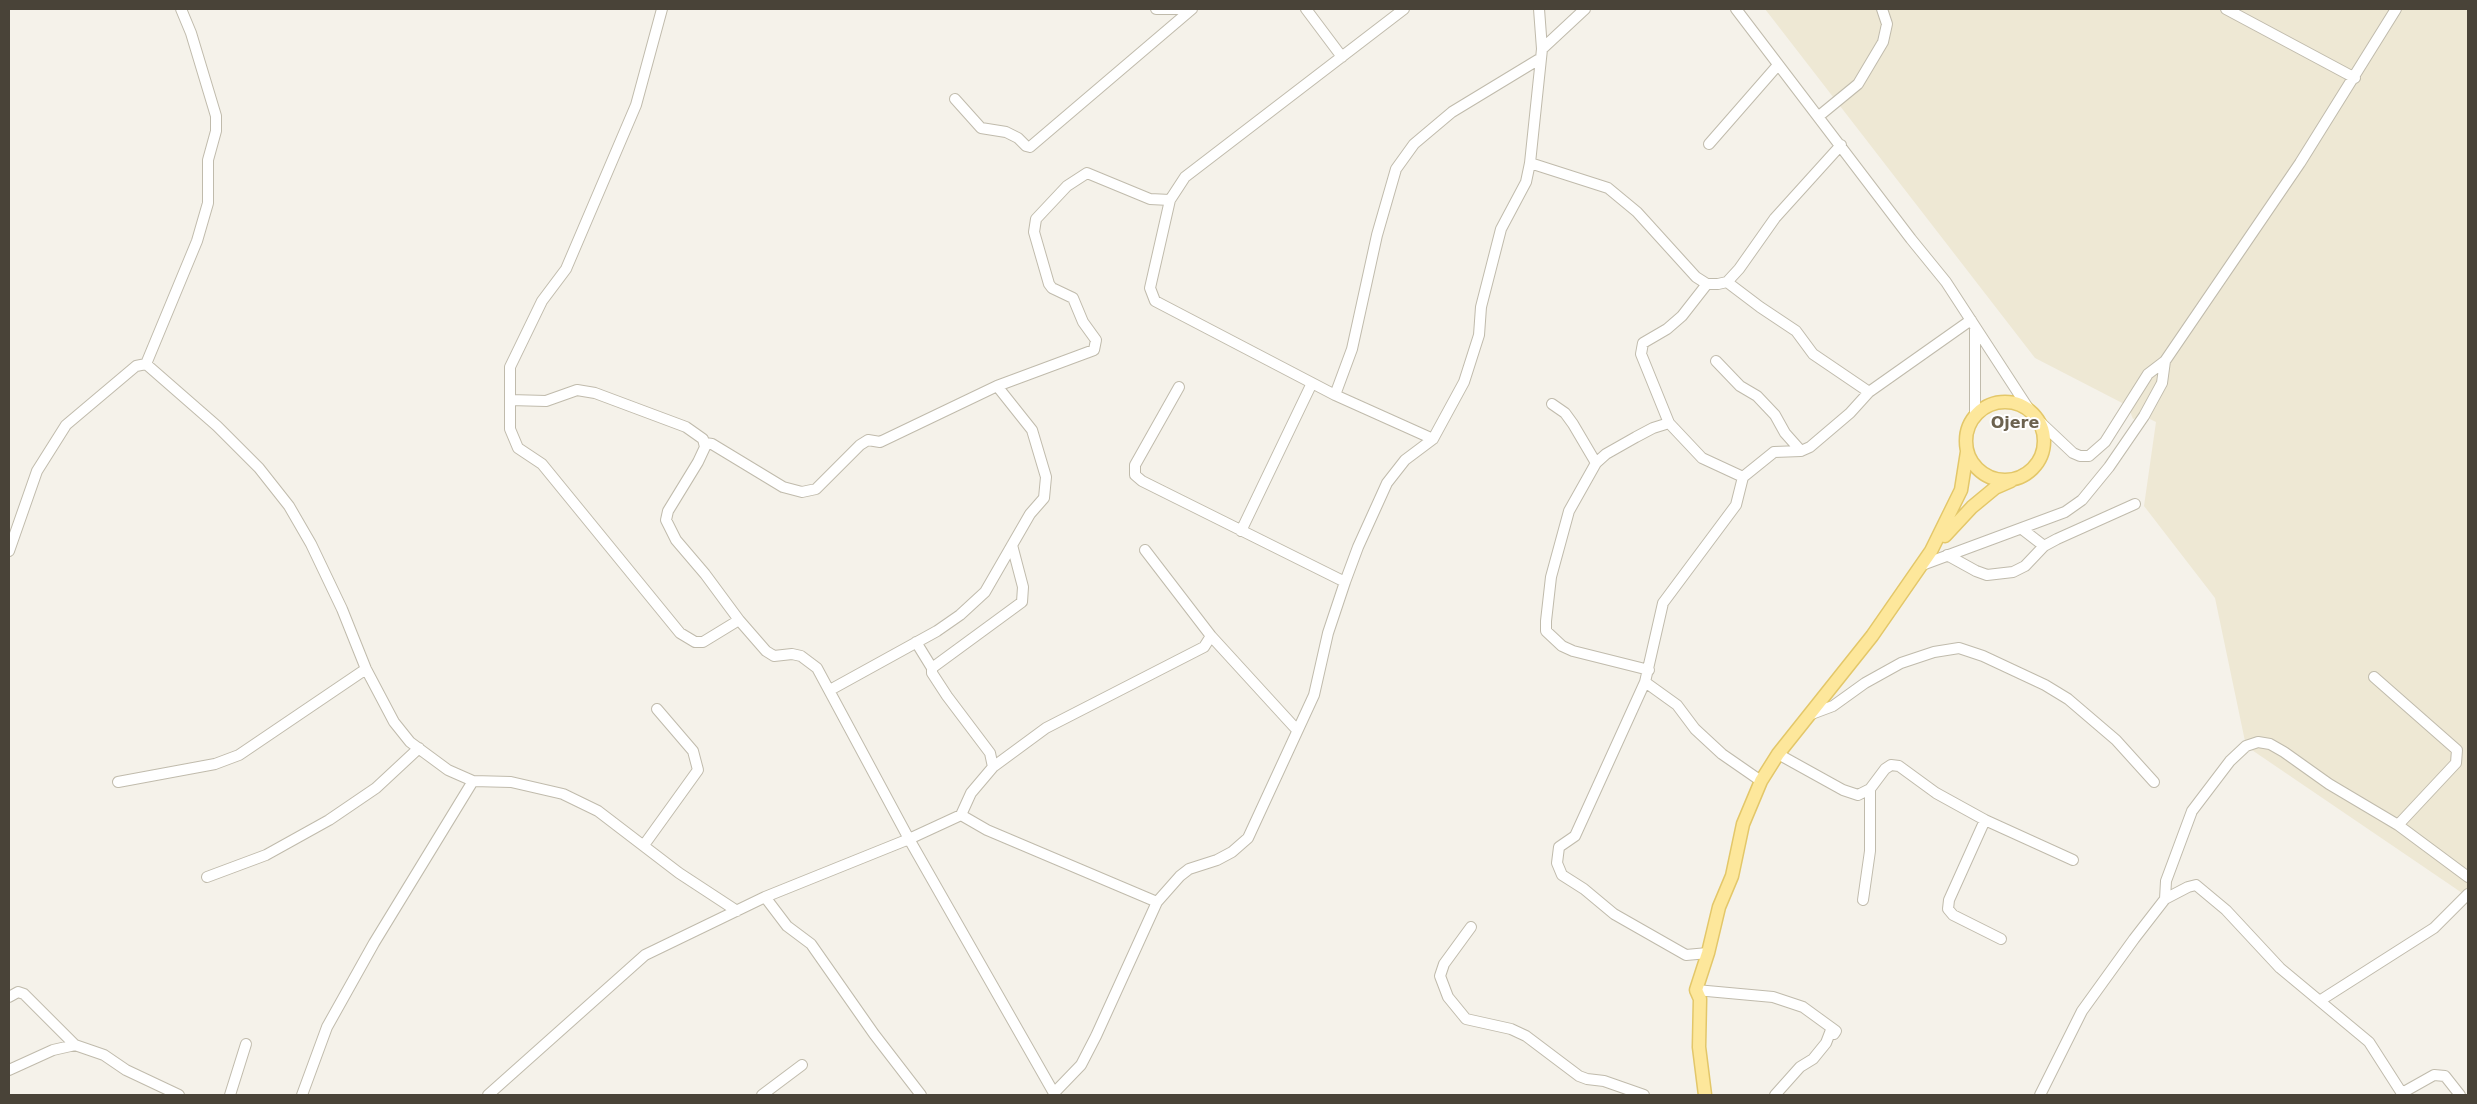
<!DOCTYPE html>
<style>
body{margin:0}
#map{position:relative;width:2477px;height:1104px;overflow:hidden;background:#f5f2ea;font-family:"DejaVu Sans",sans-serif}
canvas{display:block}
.frame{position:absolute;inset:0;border:10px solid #494338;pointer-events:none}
</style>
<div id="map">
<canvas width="2477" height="1104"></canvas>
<div class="frame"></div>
</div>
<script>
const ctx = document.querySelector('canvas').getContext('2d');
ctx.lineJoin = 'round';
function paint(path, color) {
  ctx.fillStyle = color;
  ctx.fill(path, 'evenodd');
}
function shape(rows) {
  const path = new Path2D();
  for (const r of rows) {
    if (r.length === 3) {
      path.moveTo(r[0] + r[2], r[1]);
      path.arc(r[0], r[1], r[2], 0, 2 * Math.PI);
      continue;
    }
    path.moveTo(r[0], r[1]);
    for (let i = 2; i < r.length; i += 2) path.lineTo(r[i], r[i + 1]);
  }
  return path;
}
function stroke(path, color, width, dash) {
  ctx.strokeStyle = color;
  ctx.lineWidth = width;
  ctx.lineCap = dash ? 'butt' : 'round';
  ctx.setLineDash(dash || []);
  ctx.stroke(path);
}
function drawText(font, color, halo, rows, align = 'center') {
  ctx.font = font + ' "DejaVu Sans",sans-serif';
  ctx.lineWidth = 4;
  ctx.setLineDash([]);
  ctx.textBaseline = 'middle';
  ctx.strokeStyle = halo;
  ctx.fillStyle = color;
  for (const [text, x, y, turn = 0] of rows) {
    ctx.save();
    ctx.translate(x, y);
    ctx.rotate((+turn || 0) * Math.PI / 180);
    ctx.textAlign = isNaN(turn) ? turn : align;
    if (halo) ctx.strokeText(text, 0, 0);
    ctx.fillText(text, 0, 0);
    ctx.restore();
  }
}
const education = shape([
 [1765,9,2468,9,2468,897,2246,746,2215,598,2144,506,2156,422,2144,416,2133,419,2128,406,2035,358]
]);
const minor = shape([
 [662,9,636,105,566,269,542,301,510,367,510,429,518,448,542,464,680,633,695,642,703,642,739,620,766,651,774,656,792,654,801,656,817,668,909,839,1055,1095],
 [1156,9,1187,9],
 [1306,9,1342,57],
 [1404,9,1185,177,1170,200,1150,288,1155,301,1335,395,1433,439],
 [1736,9,1911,239,1946,282,2030,411],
 [2226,9,2355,78],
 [1542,49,1585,9],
 [955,99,981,128,1006,132,1018,138,1026,146,1030,147,1192,9],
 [1819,116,1858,84,1883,42,1887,24,1882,9],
 [1709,144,1778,65],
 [1530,163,1608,188,1637,212,1696,277,1707,284,1718,284,1727,282,1739,269,1775,218,1841,145],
 [1727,282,1760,307,1796,331,1813,354,1869,392],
 [1707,284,1682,316,1667,329,1643,343,1641,354,1669,423,1702,458,1743,477],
 [1716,361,1740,386,1757,396,1775,415,1785,433,1801,451],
 [146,364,197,241,208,203,208,160,216,131,216,116,191,33,181,9],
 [1179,387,1135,465,1135,475,1142,481,1345,582],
 [1335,395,1352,349,1377,235,1396,169,1414,144,1452,112,1541,58],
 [510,400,546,401,577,390,595,393,686,427,703,439,705,447,698,462,668,511,666,520,676,540,705,574,739,620],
 [1552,404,1565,413,1573,424,1596,463],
 [1975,417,1975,329],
 [2038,420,2073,453,2080,456,2089,456,2105,442,2148,374,2165,361,2300,163,2396,9],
 [705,443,712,444,783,487,802,492,816,489,860,445,868,440,880,442,997,386,1094,350,1096,340,1083,322,1073,298,1052,288,1049,284,1034,232,1036,219,1067,186,1087,173,1150,199,1170,200],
 [2022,529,2044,546],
 [1241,531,1312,383],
 [9,551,37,471,66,425,136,366,146,364,217,426,259,468,289,506,311,544,342,609,366,669,394,722,410,742,448,770,473,781,511,782,563,794,598,811,679,873,737,911],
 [1947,555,1976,571,1987,575,2013,572,2025,566,2044,546,2057,539,2135,504],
 [1922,565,2065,512,2082,500,2109,467,2144,416,2162,383,2165,361],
 [1211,636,1297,730],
 [916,642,932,668],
 [1649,670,1573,651,1562,646,1546,631,1546,621,1551,577,1569,511,1596,463,1606,454,1636,437,1653,428,1669,423],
 [2374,677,2457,750,2456,763,2398,825],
 [1645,682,1677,705,1695,729,1722,754,1761,781],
 [830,690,937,631,960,615,985,592,1030,514,1044,498,1046,477,1032,430,997,386],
 [1809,715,1833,706,1865,683,1901,663,1934,652,1959,648,1983,656,2045,685,2068,699,2116,740,2154,782],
 [1778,754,1843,790,1858,795,1870,789,1885,769,1891,765,1899,766,1936,793,1985,820,2073,860],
 [993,767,990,753,947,696,932,673,932,668,1022,602,1023,587,1012,545],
 [118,782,215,764,239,755,366,669],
 [961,815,971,793,993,767,1046,728,1204,647,1211,636,1145,550],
 [1985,820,1949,900,1948,909,1953,915,2001,939],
 [644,845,698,770,693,751,657,709],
 [207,877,266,855,329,820,376,788,419,748],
 [765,897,787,926,811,944,874,1034,921,1095],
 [2165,899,2166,881,2192,811,2230,761,2246,746,2258,742,2270,744,2284,752,2329,784,2398,825,2468,877],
 [1863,900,1870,851,1870,789],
 [1471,927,1444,964,1440,976,1448,997,1466,1019,1511,1029,1526,1036,1579,1076,1587,1079,1604,1081,1644,1095],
 [1708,953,1686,955,1614,914,1584,889,1562,875,1557,863,1559,847,1575,836,1645,682,1663,603,1736,505,1743,477,1774,452,1801,451,1810,447,1850,413,1869,392,1971,320],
 [1696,990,1773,997,1803,1007,1836,1031,1834,1034,1831,1030,1826,1043,1813,1059,1800,1067,1775,1095],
 [9,997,18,992,24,994,75,1045],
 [2321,1000,2434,928,2468,894],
 [9,1070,53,1050,75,1045,104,1055,126,1070,179,1095],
 [1054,1093,1081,1065,1096,1036,1157,902,1180,876,1189,869,1217,860,1232,852,1248,838,1314,695,1328,633,1345,582,1358,547,1387,483,1405,460,1433,439,1464,382,1479,335,1481,307,1501,229,1526,182,1530,163,1542,49,1539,9],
 [2402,1093,2434,1075,2445,1076,2460,1095],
 [230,1095,246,1044],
 [302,1095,327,1027,374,943,473,781],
 [488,1095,645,955,765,897,909,839,961,815,987,830,1157,902],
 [762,1095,802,1065],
 [2040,1095,2082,1011,2134,939,2165,899,2188,887,2196,885,2226,910,2280,968,2369,1042,2403,1095]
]);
const major = shape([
 [2005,441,39],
 [1945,536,1972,507,1995,488,2011,481],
 [1705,1095,1699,1047,1700,999,1696,990,1708,953,1719,907,1732,876,1743,824,1761,781,1778,754,1872,636,1931,551,1961,490,1967,452]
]);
const quarterNames = [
 ["Ojere",2015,424]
];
paint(education, '#eee8d4');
stroke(minor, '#c0bbac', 12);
stroke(major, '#e3c769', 15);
stroke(minor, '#fff', 10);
stroke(major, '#fde79b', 12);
drawText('bold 16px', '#6c624f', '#fff', quarterNames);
</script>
